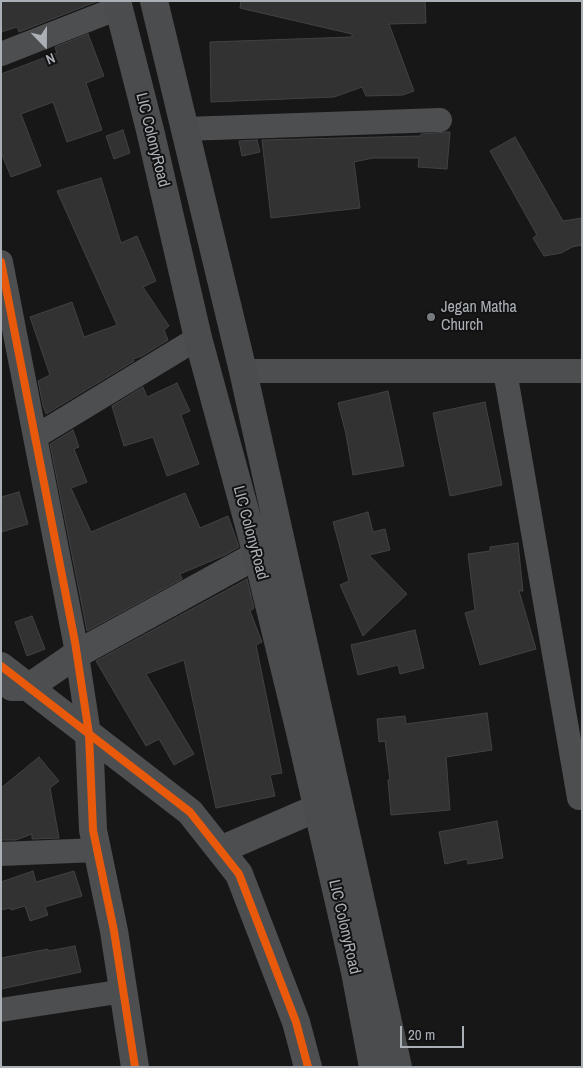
<!DOCTYPE html>
<style>
body{margin:0}
#map{position:relative;width:583px;height:1068px;overflow:hidden;background:#171718;font-family:"Archivo Narrow",sans-serif}
canvas{display:block}
.frame{position:absolute;inset:0;border:2px solid #abb0b7;pointer-events:none}
.north{position:absolute;left:20px;top:20px;width:50px;height:50px;-webkit-text-stroke:4px #121213;paint-order:stroke;rotate:158deg;font-size:14px;font-weight:700;line-height:20px;text-align:center;color:#abb0b7}
.north::after{content:'';display:block;margin:auto;width:18px;height:22px;background:#abb0b7;clip-path:polygon(50% 0,100% 100%,50% 72%,0 100%)}
.scale{position:absolute;left:400px;top:1026px;width:64px;height:22px;box-sizing:border-box;border:2px solid #abb0b7;border-top:0;padding-left:6px;font-size:15px;line-height:18px;white-space:nowrap;color:#abb0b7;-webkit-text-stroke:4px #121213;paint-order:stroke}
</style>
<div id="map">
<canvas width="583" height="1068"></canvas>
<div class="frame"></div>
<div class="north">N</div>
<div class="scale">20 m</div>
</div>
<script>
const ctx = document.querySelector('canvas').getContext('2d');
ctx.lineJoin = 'round';
function paint(path, color) {
  ctx.fillStyle = color;
  ctx.fill(path, 'evenodd');
}
function shape(rows) {
  const path = new Path2D();
  for (const r of rows) {
    path.moveTo(r[0], r[1]);
    for (let i = 2; i < r.length; i += 2) path.lineTo(r[i], r[i + 1]);
  }
  return path;
}
function stroke(path, color, width, dash) {
  ctx.strokeStyle = color;
  ctx.lineWidth = width;
  ctx.lineCap = dash ? 'butt' : 'round';
  ctx.setLineDash(dash || []);
  ctx.stroke(path);
}
function drawText(font, color, halo, rows, align = 'center') {
  ctx.font = font + ' "Archivo Narrow",sans-serif';
  ctx.lineWidth = 4;
  ctx.setLineDash([]);
  ctx.textBaseline = 'middle';
  ctx.strokeStyle = halo;
  ctx.fillStyle = color;
  for (const [text, x, y, turn = 0] of rows) {
    ctx.save();
    ctx.translate(x, y);
    ctx.rotate((+turn || 0) * Math.PI / 180);
    ctx.textAlign = isNaN(turn) ? turn : align;
    if (halo) ctx.strokeText(text, 0, 0);
    ctx.fillText(text, 0, 0);
    ctx.restore();
  }
}
const building = shape([
 [1,1,98,1,19,32,17,27,1,32,1,1],
 [241,1,425,1,426,23,389,24,414,91,403,95,366,96,362,87,334,97,211,102,210,42,352,37,352,34,240,8,241,1],
 [88,34,104,76,86,83,102,130,67,142,53,102,21,114,41,166,11,177,1,152,1,74,57,53,55,47,88,34],
 [123,130,130,153,114,159,106,136,123,130],
 [447,132,450,132,447,169,418,167,419,158,373,158,354,162,360,208,271,218,262,140,421,136,421,134,447,132],
 [515,137,563,221,582,218,582,245,572,247,561,253,544,256,533,238,537,235,490,151,515,137],
 [257,140,260,152,242,156,239,141,257,140],
 [101,178,121,243,137,236,156,281,143,287,169,326,164,330,168,340,142,356,133,359,134,361,46,414,43,406,38,381,50,375,30,317,72,302,84,337,117,325,57,191,101,178],
 [177,383,190,411,181,415,199,464,167,476,153,437,124,446,112,406,143,387,147,397,177,383],
 [388,391,404,466,353,475,346,434,338,403,388,391],
 [485,402,502,485,450,496,433,413,485,402],
 [73,430,79,447,74,449,87,482,71,488,91,532,185,493,200,528,228,516,239,547,225,555,180,574,182,579,87,631,50,444,73,430],
 [19,492,28,524,1,532,1,497,19,492],
 [368,512,373,532,385,529,390,550,369,555,407,594,363,636,340,585,349,581,333,522,368,512],
 [518,543,523,591,519,591,536,649,480,665,465,613,475,610,468,554,490,551,490,547,518,543],
 [247,579,254,608,250,611,262,642,256,645,282,773,270,775,275,796,216,808,184,660,146,674,194,754,174,765,159,739,146,746,96,661,247,579],
 [32,616,45,649,27,656,15,622,32,616],
 [415,630,424,668,400,674,398,665,358,675,351,645,415,630],
 [487,713,492,750,446,757,450,810,391,815,388,780,390,780,385,741,379,742,377,719,405,716,406,724,487,713],
 [39,757,59,781,50,788,59,838,32,839,32,834,16,840,1,840,1,788,39,757],
 [497,821,503,858,468,864,467,859,445,864,439,832,497,821],
 [33,871,36,882,74,871,82,896,45,907,48,915,30,921,25,906,11,910,10,908,1,910,1,882,33,871],
 [75,946,81,972,1,989,1,958,48,949,48,951,75,946]
]);
const minor = shape([
 [1,54,118,8],
 [185,129,440,120],
 [1,262,75,642,89,734],
 [243,371,582,371],
 [505,371,579,798],
 [35,437,198,338],
 [1,854,97,850],
 [1,1010,124,991]
]);
const tertiary = shape([
 [1,666,190,812,239,874,296,1022,308,1067],
 [12,687,29,687,77,654,257,555],
 [89,734,93,830,114,931,135,1067],
 [220,850,317,808]
]);
const secondary = shape([
 [117,1,150,130,198,338,257,555,300,732,355,972,373,1067],
 [154,1,243,371,398,1067]
]);
const cycleway = shape([
 [1,262,75,642,89,734,93,830,114,931,135,1067],
 [1,666,190,812,239,874,296,1022,308,1067]
]);
const markers = [
 [431,317,5,"#777a7f"]
];
const streetNames = [
 ["LIC ColonyRoad",152,140,76],
 ["LIC ColonyRoad",250,533,75],
 ["LIC ColonyRoad",344,927,77]
];
const poiNames = [
 ["Jegan Matha",441,308],
 ["Church",441,326]
];
paint(building, '#323233');
stroke(building, '#414244', 1);
stroke(minor, '#4d4e50', 24);
stroke(tertiary, '#4d4e50', 28);
stroke(secondary, '#4b4c4e', 28);
stroke(cycleway, '#e8590c', 8);
for (const [x, y, r, color] of markers) {
  const dot = new Path2D();
  dot.arc(x, y, r, 0, 2 * Math.PI);
  ctx.fillStyle = color;
  ctx.fill(dot);
  stroke(dot, '#121213', 2);
}
drawText('16px', '#abb0b7', '#121213', streetNames);
drawText('16px', '#abb0b7', '#121213', poiNames, 'left');
</script>
